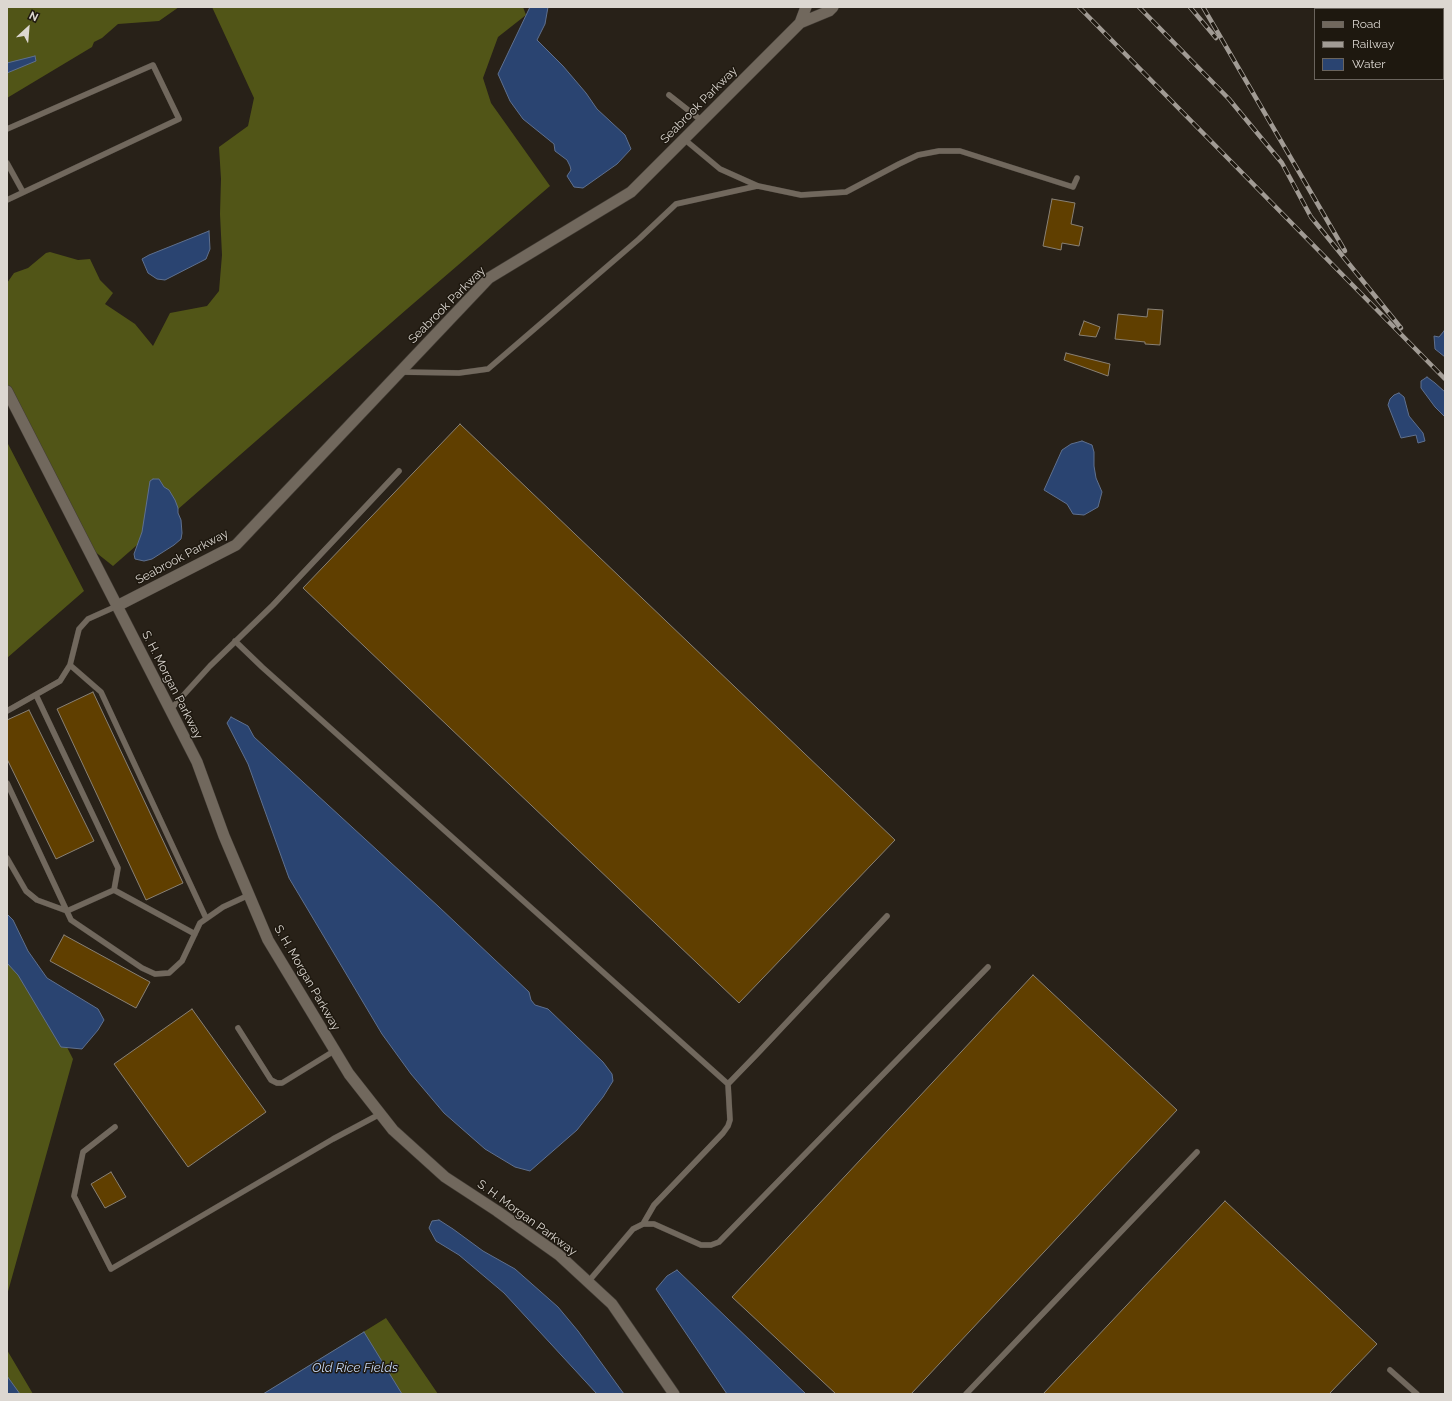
<!DOCTYPE html>
<style>
body{margin:0}
#map{position:relative;width:1452px;height:1401px;overflow:hidden;background:#282118;font-family:Raleway,sans-serif}
canvas{display:block}
.frame{position:absolute;inset:0;border:8px solid #dcd7d1;pointer-events:none}
.legend{position:absolute;left:1314px;top:8px;width:130px;height:72px;box-sizing:border-box;background:#1e180f;border:1px solid #6a645d;margin:0;padding:5px 7px;list-style:none;font-size:12px;color:#dcd7d1}
.legend li{display:flex;align-items:center;gap:8px;height:20px}
.legend b{width:20px;border:1px solid #6a645d}
.north{position:absolute;left:8px;top:8px;width:40px;height:40px;-webkit-text-stroke:3px #1e180f;paint-order:stroke;rotate:26deg;font-size:11px;font-weight:700;line-height:16px;text-align:center;color:#dcd7d1}
.north::after{content:'';display:block;margin:auto;width:14px;height:18px;background:#dcd7d1;clip-path:polygon(50% 0,100% 100%,50% 72%,0 100%)}
</style>
<div id="map">
<canvas width="1452" height="1401"></canvas>
<div class="frame"></div>
<ul class="legend">
<li><b style="height:5px;background:#71685d"></b>Road</li>
<li><b style="height:5px;background:#a19b94"></b>Railway</li>
<li><b style="height:11px;background:#2a4471"></b>Water</li>
</ul>
<div class="north">N</div>
</div>
<script>
const ctx = document.querySelector('canvas').getContext('2d');
ctx.lineJoin = 'round';
function paint(path, color) {
  ctx.fillStyle = color;
  ctx.fill(path, 'evenodd');
}
function shape(rows) {
  const path = new Path2D();
  for (const r of rows) {
    path.moveTo(r[0], r[1]);
    for (let i = 2; i < r.length; i += 2) path.lineTo(r[i], r[i + 1]);
  }
  return path;
}
function stroke(path, color, width, dash) {
  ctx.strokeStyle = color;
  ctx.lineWidth = width;
  ctx.lineCap = dash ? 'butt' : 'round';
  ctx.setLineDash(dash || []);
  ctx.stroke(path);
}
function drawText(font, color, halo, rows, align = 'center') {
  ctx.font = font + ' Raleway,sans-serif';
  ctx.lineWidth = 3;
  ctx.setLineDash([]);
  ctx.textBaseline = 'middle';
  ctx.strokeStyle = halo;
  ctx.fillStyle = color;
  for (const [text, x, y, turn = 0] of rows) {
    ctx.save();
    ctx.translate(x, y);
    ctx.rotate((+turn || 0) * Math.PI / 180);
    ctx.textAlign = isNaN(turn) ? turn : align;
    if (halo) ctx.strokeText(text, 0, 0);
    ctx.fillText(text, 0, 0);
    ctx.restore();
  }
}
const forest = shape([
 [7,7,179,7,159,21,118,24,102,38,94,42,92,47,7,98],
 [212,7,523,7,526,15,498,37,483,78,491,103,550,186,407,309,113,566,84,543,7,392,7,283,14,273,28,268,46,253,50,252,78,260,90,259,100,280,113,293,105,304,135,324,153,346,170,313,207,306,219,291,222,255,220,214,221,179,219,147,248,126,254,98],
 [7,442,84,591,7,658],
 [7,929,73,1059,7,1295],
 [386,1318,438,1394,263,1394],
 [7,1350,33,1394,7,1394]
]);
const water = shape([
 [530,7,548,7,545,24,537,40,563,66,586,93,597,109,625,135,631,149,617,164,583,188,574,187,567,176,571,170,570,166,567,160,555,151,554,144,523,119,510,101,498,74,530,7],
 [35,56,36,61,7,73,7,63,35,56],
 [209,231,210,249,206,259,165,280,157,279,148,273,142,259,149,255,209,231],
 [1444,331,1445,332,1445,357,1435,349,1434,336,1439,337,1444,331],
 [1427,377,1435,383,1445,392,1445,417,1435,407,1421,388,1421,381,1427,377],
 [1399,393,1404,397,1409,416,1423,433,1425,441,1418,443,1416,435,1401,438,1388,405,1390,399,1394,395,1399,393],
 [1082,441,1092,445,1094,452,1094,466,1096,478,1102,492,1098,507,1084,515,1073,514,1067,504,1044,490,1062,450,1071,444,1082,441],
 [153,479,159,479,164,487,169,490,175,500,178,508,178,513,181,520,182,533,181,539,174,545,152,559,144,561,135,559,134,554,142,532,150,481,153,479],
 [231,717,248,726,254,737,439,907,529,992,531,1000,535,1005,548,1009,603,1062,612,1074,613,1081,603,1097,577,1130,530,1171,515,1167,485,1149,444,1113,411,1074,382,1034,289,878,248,764,227,723,231,717],
 [7,914,13,920,28,951,47,978,98,1009,104,1020,98,1030,82,1049,61,1047,18,975,7,963,7,914],
 [439,1220,453,1229,483,1251,515,1269,558,1307,578,1331,624,1394,597,1394,504,1293,459,1255,436,1241,429,1228,432,1221,439,1220],
 [677,1270,806,1394,727,1394,656,1289,667,1276,677,1270],
 [364,1332,402,1394,263,1394,364,1332],
 [7,1376,20,1394,7,1394,7,1376]
]);
const building = shape([
 [1052,199,1075,203,1071,224,1083,227,1079,246,1062,243,1061,250,1043,246,1052,199],
 [1148,309,1163,310,1160,345,1145,344,1145,342,1115,339,1118,314,1147,317,1148,309],
 [1084,321,1100,327,1096,337,1079,335,1084,321],
 [1066,353,1110,364,1108,376,1064,360,1066,353],
 [460,424,895,840,739,1003,303,588,460,424],
 [93,692,183,883,146,900,57,709,93,692],
 [29,710,94,841,56,859,7,759,7,720,29,710],
 [64,935,150,982,136,1008,50,961,64,935],
 [1033,975,1177,1110,911,1394,836,1394,732,1297,1033,975],
 [192,1009,266,1112,188,1167,114,1064,192,1009],
 [111,1172,126,1197,105,1208,91,1184,111,1172],
 [1225,1201,1377,1344,1329,1394,1043,1394,1225,1201]
]);
const lane = shape([
 [669,95,702,121],
 [7,129,153,65,179,119,7,200],
 [684,139,720,169,758,186,801,195,846,192,899,164,918,155,939,151,960,151,1073,187,1077,178],
 [7,163,23,192],
 [400,372,459,373,488,369,639,239,676,204,757,186],
 [235,641,262,667,728,1084],
 [70,665,101,692,206,918],
 [170,710,210,666,273,605,399,471],
 [7,711,60,681,70,665,79,629,88,619,117,606],
 [7,783,71,920,142,968,155,974,169,973,182,961,200,923,223,907,249,895],
 [7,858,26,891,37,900,67,911,114,890,118,868,36,695],
 [114,890,195,934],
 [238,1028,271,1080,277,1083,282,1083,334,1051],
 [115,1127,83,1152,74,1196,111,1269,333,1139,380,1114],
 [643,1224,654,1205,723,1133,728,1126,730,1120,728,1084,758,1053,887,916],
 [588,1282,633,1229,643,1224,654,1224,701,1245,711,1245,719,1242,988,967],
 [1390,1370,1417,1394],
 [966,1394,1197,1152]
]);
const street = shape([
 [800,23,806,7],
 [7,391,197,762,224,836,268,940,349,1074,393,1130,445,1177,497,1211,559,1255,612,1304,674,1394],
 [117,606,236,545,489,278,631,192,800,23,829,11,833,7]
]);
const rail = shape([
 [1079,7,1445,379],
 [1139,7,1229,99,1282,163,1311,217,1401,328],
 [1190,7,1216,38],
 [1203,7,1345,251]
]);
const streetNames = [
 ["Seabrook Parkway",699,105,-45],
 ["Seabrook Parkway",447,305,-45],
 ["Seabrook Parkway",182,557,-28],
 ["S. H. Morgan Parkway",172,685,63],
 ["S. H. Morgan Parkway",307,978,60],
 ["S. H. Morgan Parkway",527,1218,36]
];
const waterNames = [
 ["Old Rice Fields",355,1368]
];
paint(forest, '#515517');
paint(water, '#2a4471');
stroke(water, '#5f708e', 1);
paint(building, '#603f00');
stroke(building, '#898175', 1);
stroke(lane, '#423c35', 6);
stroke(street, '#423c35', 12);
stroke(lane, '#71685d', 5.5);
stroke(street, '#71685d', 11);
stroke(rail, '#a19b94', 4.5);
stroke(rail, '#1e180f', 3, [9]);
drawText('12px', '#dcd7d1', '#1e180f', streetNames);
drawText('italic 13px', '#c2d4f2', '#1e180f', waterNames);
</script>
